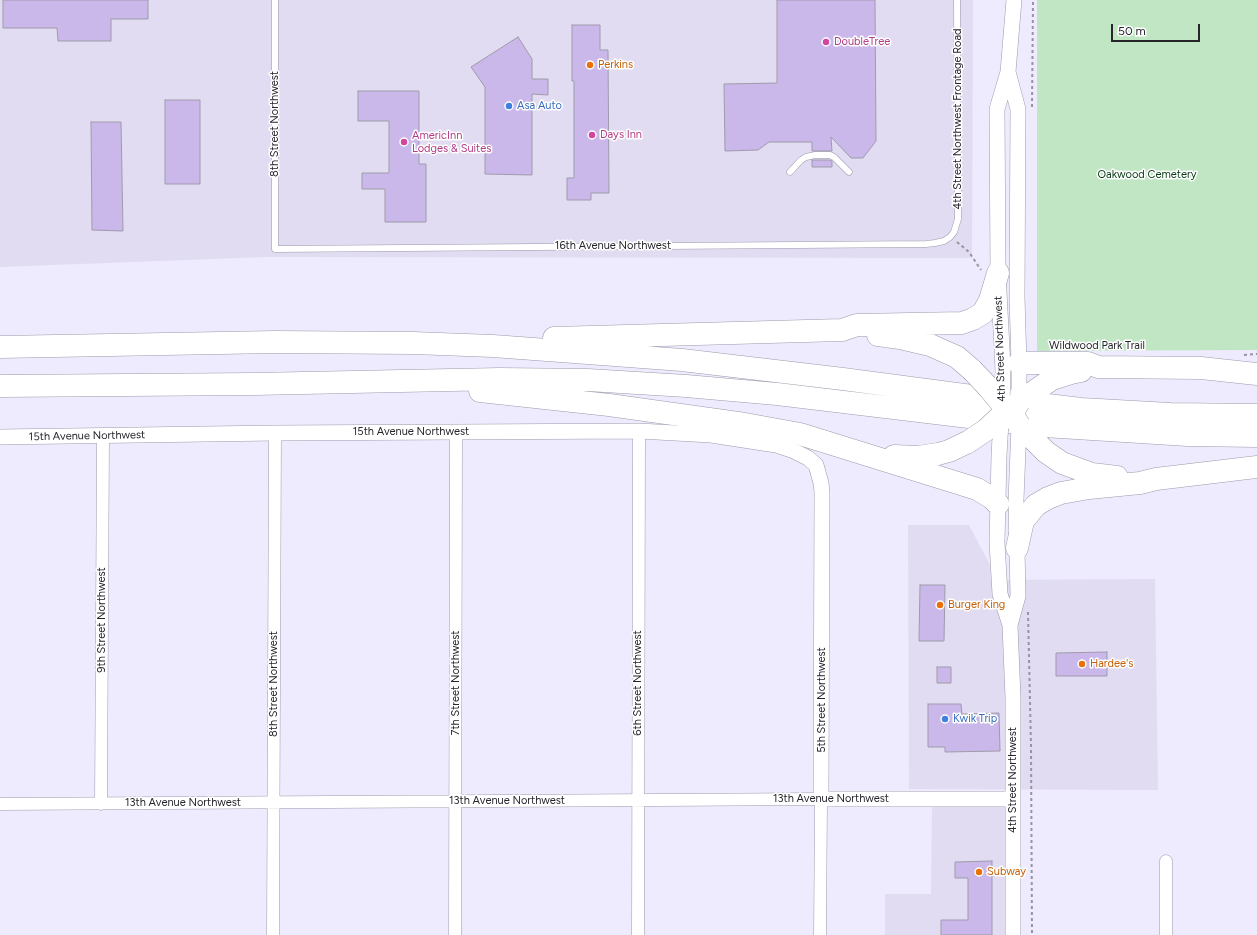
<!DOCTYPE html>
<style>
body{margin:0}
#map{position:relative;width:1257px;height:935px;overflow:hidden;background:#edebfd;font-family:Figtree,sans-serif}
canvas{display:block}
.scale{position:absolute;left:1111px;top:24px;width:89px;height:18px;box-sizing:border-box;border:2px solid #26252c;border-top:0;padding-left:5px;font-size:12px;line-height:14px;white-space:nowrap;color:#26252c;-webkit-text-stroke:3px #fff;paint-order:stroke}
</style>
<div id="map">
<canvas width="1257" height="935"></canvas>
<div class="scale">50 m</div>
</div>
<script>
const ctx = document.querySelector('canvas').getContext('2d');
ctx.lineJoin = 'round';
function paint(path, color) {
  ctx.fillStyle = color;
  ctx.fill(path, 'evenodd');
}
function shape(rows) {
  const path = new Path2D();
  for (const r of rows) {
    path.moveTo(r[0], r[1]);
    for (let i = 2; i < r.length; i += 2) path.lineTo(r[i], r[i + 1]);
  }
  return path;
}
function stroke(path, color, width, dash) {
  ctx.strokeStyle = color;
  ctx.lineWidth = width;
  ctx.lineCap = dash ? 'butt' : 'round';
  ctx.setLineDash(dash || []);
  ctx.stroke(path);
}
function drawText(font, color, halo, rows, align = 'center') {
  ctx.font = font + ' Figtree,sans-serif';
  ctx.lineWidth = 3;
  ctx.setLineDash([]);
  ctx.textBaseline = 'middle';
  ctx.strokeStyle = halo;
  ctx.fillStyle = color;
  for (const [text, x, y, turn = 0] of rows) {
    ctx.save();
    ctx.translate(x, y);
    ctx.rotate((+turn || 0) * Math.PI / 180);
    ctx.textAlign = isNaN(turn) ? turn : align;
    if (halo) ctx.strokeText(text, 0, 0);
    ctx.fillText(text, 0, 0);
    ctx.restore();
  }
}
const commercial = shape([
 [0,0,973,0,972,258,265,257,0,267],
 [908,525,969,525,990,565,991,580,1155,579,1158,790,909,789],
 [932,807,1007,807,1006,935,885,935,885,894,931,894]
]);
const green = shape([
 [1037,0,1257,0,1257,350,1037,351]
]);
const building = shape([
 [3,0,148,0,148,19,111,19,111,41,58,41,57,28,3,28,3,0],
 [777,0,875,0,876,141,863,158,851,158,831,137,832,151,812,151,812,142,769,142,758,150,725,151,724,84,777,83,777,0],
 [572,25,600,25,600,50,608,50,609,193,591,193,591,200,567,200,567,178,574,178,574,81,572,81,572,25],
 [518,37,532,59,532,79,548,79,548,95,532,94,532,175,485,174,485,87,471,67,518,37],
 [358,91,419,91,419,164,426,164,426,222,385,222,385,189,362,189,362,173,389,173,389,121,358,121,358,91],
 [165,100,200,100,200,184,165,184,165,100],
 [91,122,121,122,123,231,92,230,91,122],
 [812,160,829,160,832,161,832,167,812,167,812,160],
 [920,585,945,585,944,641,919,641,920,585],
 [1107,652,1107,676,1056,676,1056,653,1107,652],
 [937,667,951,667,951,683,937,683,937,667],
 [928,704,961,704,962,714,999,713,1000,751,945,752,945,747,928,747,928,704],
 [992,861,992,935,941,935,941,920,968,920,968,878,955,878,955,862,992,861]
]);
const path = shape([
 [1032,107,1033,0],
 [957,242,969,252,981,270],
 [1244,355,1257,354],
 [1028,612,1031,746,1032,935]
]);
const service = shape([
 [275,0,275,249,926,244,935,243,944,241,950,237,954,232,958,219,957,0],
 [790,172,801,160,806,157,815,155,830,155,834,157,849,172]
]);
const minor = shape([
 [0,804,821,799,820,935],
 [101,804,103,436],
 [273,935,275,433],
 [455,935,456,432],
 [638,935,639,431],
 [1166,935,1166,861]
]);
const tertiary = shape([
 [1008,72,1018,109,1017,297,1019,363,1019,402],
 [1003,371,1002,348,998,273,997,109,1008,72,1014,0],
 [0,437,275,433,639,431,711,435,776,445,794,451,808,458,816,465,821,483,822,492,821,799,1013,799],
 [1000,437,999,456,997,543,1000,594,1010,625,1013,698,1013,935],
 [1010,625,1018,596,1016,500,1019,425]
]);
const motorway = shape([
 [878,335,900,338,930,345,957,357,972,370],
 [554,338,842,330,857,325,962,323,973,319,983,313,990,300,998,273],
 [0,347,275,342,413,343,493,346,682,360,843,379,964,395,1081,409,1170,414,1257,415],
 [1019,363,1088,363,1098,367,1201,368,1257,374],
 [0,386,254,384,500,379,588,380,686,386,777,394,1044,426,1188,435,1257,436],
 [480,391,609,405,745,424,800,434,977,489,992,498,998,504],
 [1019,402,1052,379,1071,373,1081,371],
 [1019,425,1046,452,1062,463,1092,474,1117,477],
 [894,456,918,457,938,454,949,451,968,442],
 [1017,548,1023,521,1036,505,1048,498,1061,493,1089,488,1140,483,1156,479,1257,467]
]);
const tertiaryBridge = shape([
 [1002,404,1003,371],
 [1000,437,1002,415]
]);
const motorwayBridge = shape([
 [972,370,989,388,1002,404],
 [1019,425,1012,413,1019,402],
 [968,442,986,430,1002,415]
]);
const markers = [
 [826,42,4,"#d1479c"],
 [590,65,4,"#e8710a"],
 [509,106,4,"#3f7fe0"],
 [592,135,4,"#d1479c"],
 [404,142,4,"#d1479c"],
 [940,605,4,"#e8710a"],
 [1082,664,4,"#e8710a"],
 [945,719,4,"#3f7fe0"],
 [979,872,4,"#e8710a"]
];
const hotelNames = [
 ["DoubleTree",834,42],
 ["Days Inn",600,135],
 ["AmericInn",412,136],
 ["Lodges & Suites",412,149]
];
const foodNames = [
 ["Perkins",598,65],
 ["Burger King",948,605],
 ["Hardee's",1090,664],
 ["Subway",987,872]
];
const shopNames = [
 ["Asa Auto",517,106],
 ["Kwik Trip",953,719]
];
const streetNames = [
 ["4th Street Northwest Frontage Road",958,119,-90],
 ["8th Street Northwest",275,124,-90],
 ["16th Avenue Northwest",613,246],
 ["Wildwood Park Trail",1097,346],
 ["4th Street Northwest",1000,349,-92],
 ["15th Avenue Northwest",411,432],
 ["15th Avenue Northwest",87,436,-1],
 ["9th Street Northwest",102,620,-90],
 ["7th Street Northwest",456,683,-90],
 ["6th Street Northwest",638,683,-90],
 ["8th Street Northwest",274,684,-90],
 ["5th Street Northwest",822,700,-90],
 ["4th Street Northwest",1013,780,-90],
 ["13th Avenue Northwest",831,799],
 ["13th Avenue Northwest",507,801],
 ["13th Avenue Northwest",183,803]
];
const parkNames = [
 ["Oakwood Cemetery",1147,175]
];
paint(commercial, '#e1dcf2');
paint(green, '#c0e6c3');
paint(building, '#cab8ea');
stroke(building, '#a09bab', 1);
stroke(service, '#9c9aab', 7);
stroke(minor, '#9c9aab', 13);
stroke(tertiary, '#9c9aab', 16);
stroke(motorway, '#9c9aab', 23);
stroke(path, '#9594a1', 2, [3, 3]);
stroke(service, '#fff', 6);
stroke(minor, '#fff', 12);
stroke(tertiary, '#fff', 15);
stroke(motorway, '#fff', 22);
stroke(tertiaryBridge, '#9c9aab', 16, []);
stroke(motorwayBridge, '#9c9aab', 23, []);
stroke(tertiaryBridge, '#fff', 15);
stroke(motorwayBridge, '#fff', 22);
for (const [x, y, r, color] of markers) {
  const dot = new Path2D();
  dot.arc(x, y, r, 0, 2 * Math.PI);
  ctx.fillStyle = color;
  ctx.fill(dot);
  stroke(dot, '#fff', 1.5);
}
drawText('11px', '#b23c85', '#fff', hotelNames, 'left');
drawText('11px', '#c56008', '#fff', foodNames, 'left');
drawText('11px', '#366cbe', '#fff', shopNames, 'left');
drawText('11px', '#26252c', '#fff', streetNames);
drawText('11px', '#083913', '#fff', parkNames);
</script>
